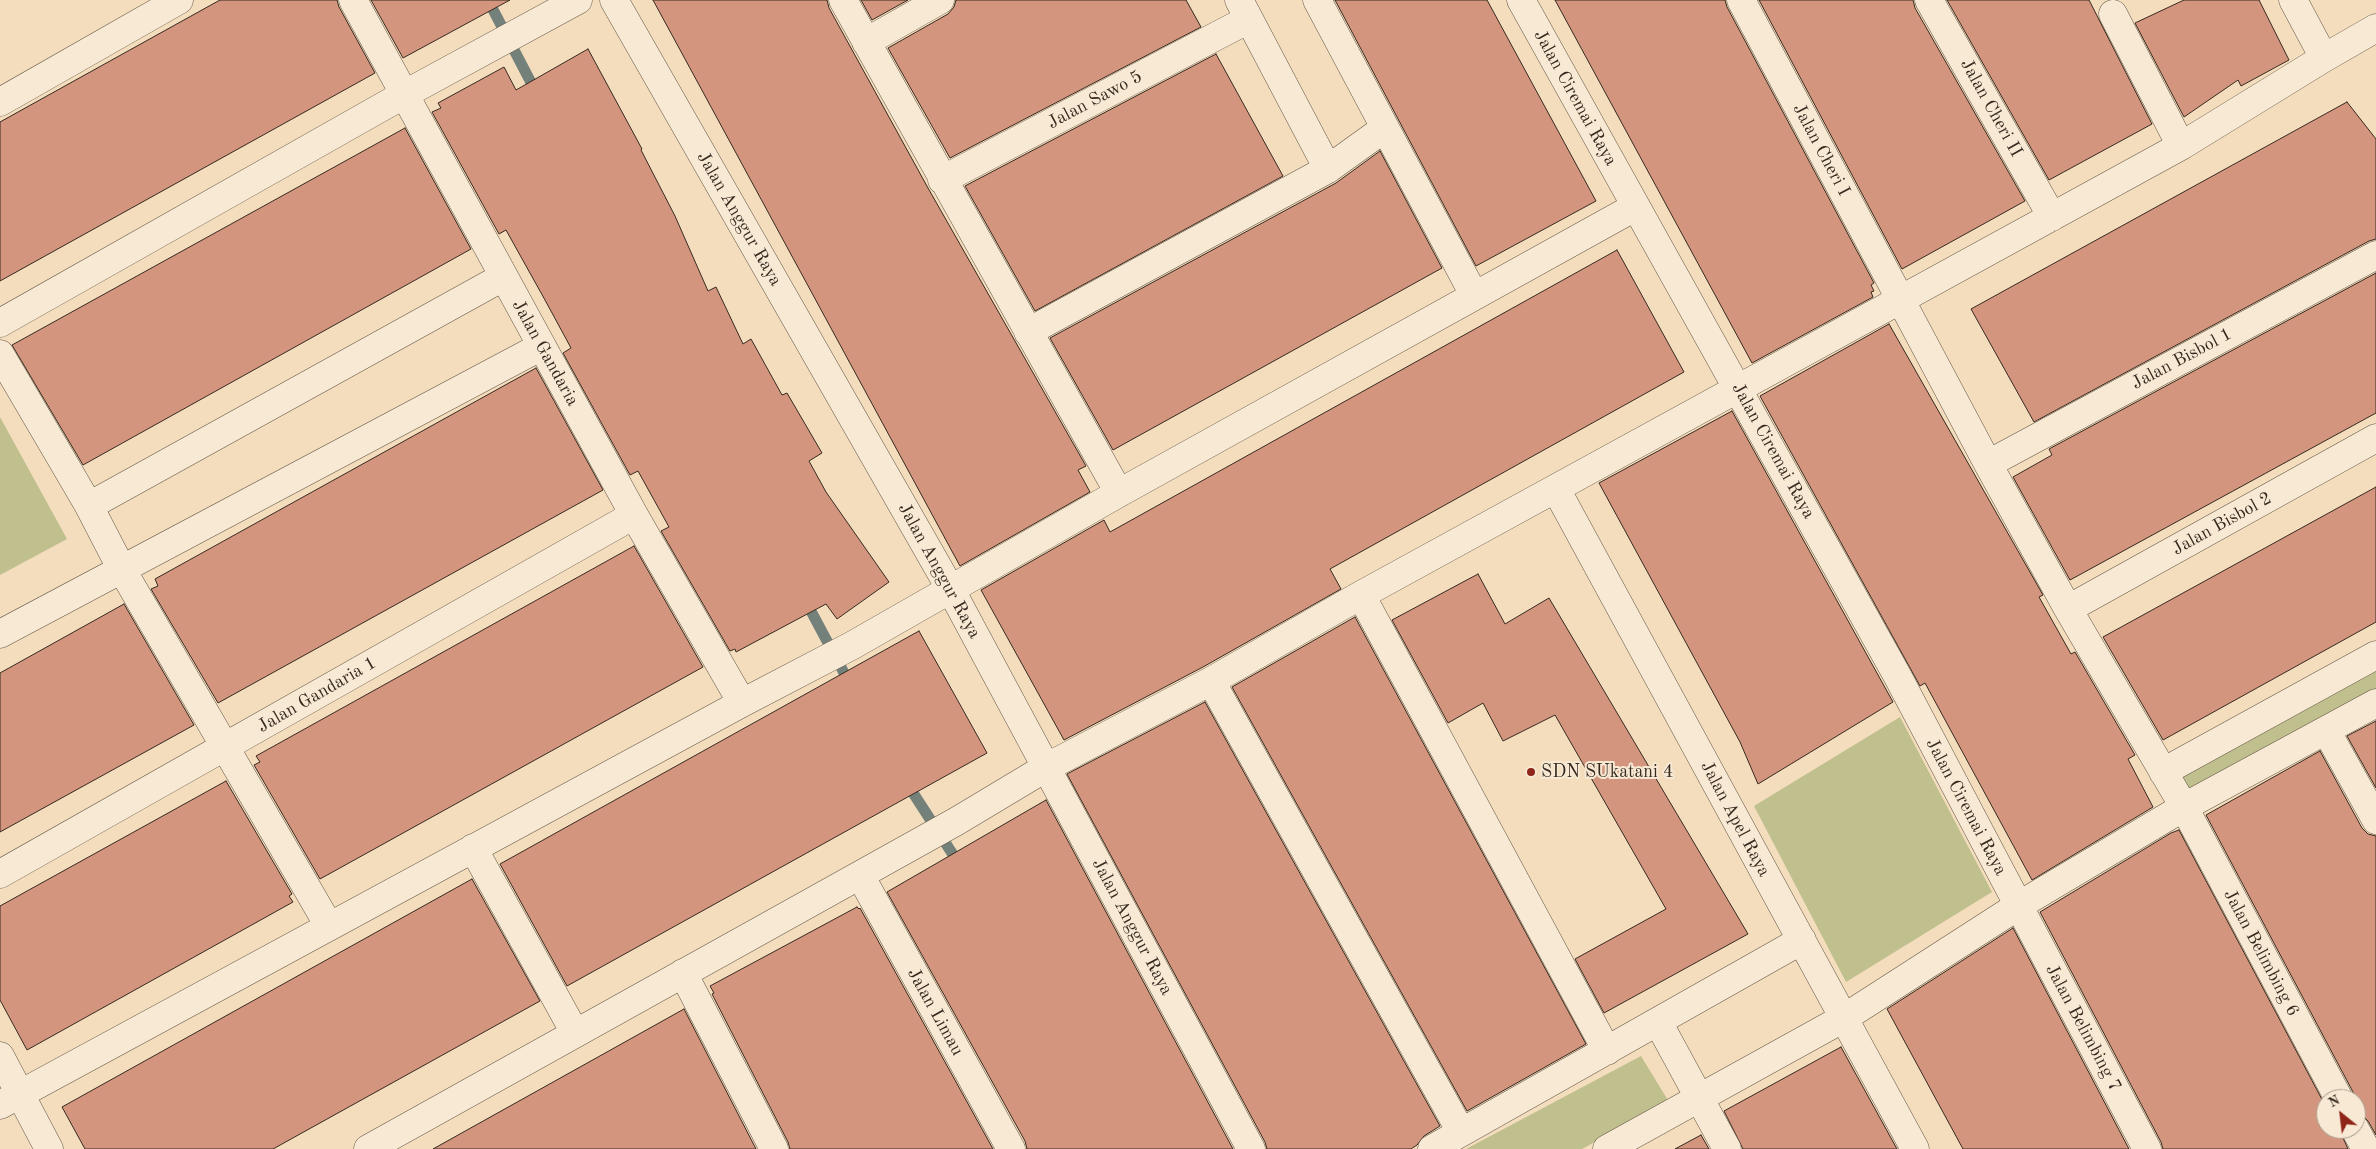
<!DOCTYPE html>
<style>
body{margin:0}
#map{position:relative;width:2376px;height:1149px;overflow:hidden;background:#f3ddbd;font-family:"Old Standard TT",serif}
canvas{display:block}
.north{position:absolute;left:2316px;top:1089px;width:50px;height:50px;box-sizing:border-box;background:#f7e9d4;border:1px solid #aa9d8c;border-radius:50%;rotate:331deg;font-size:14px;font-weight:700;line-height:20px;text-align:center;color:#362a1f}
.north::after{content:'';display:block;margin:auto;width:18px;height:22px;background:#8f2418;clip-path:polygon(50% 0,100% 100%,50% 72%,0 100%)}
</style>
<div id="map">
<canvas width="2376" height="1149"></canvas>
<div class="north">N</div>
</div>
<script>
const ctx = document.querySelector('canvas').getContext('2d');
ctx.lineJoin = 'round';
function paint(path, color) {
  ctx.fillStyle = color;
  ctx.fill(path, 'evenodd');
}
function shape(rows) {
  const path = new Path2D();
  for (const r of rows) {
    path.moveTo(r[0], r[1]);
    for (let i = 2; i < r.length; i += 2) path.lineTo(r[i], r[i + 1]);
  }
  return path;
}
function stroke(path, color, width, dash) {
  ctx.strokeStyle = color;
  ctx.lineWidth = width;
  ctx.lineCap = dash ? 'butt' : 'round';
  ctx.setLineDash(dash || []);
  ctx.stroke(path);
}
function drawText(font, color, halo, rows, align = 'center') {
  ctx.font = font + ' "Old Standard TT",serif';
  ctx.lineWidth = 4;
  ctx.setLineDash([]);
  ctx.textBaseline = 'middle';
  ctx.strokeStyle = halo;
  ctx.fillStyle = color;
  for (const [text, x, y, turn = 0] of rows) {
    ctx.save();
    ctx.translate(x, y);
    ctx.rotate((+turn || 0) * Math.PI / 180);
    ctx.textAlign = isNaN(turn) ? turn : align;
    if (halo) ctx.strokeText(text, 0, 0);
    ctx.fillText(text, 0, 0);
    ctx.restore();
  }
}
const green = shape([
 [0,417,67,539,0,575],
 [2376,663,2376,694,2187,796,2174,773],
 [1900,717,1992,892,1846,982,1754,806],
 [1641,1056,1669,1102,1582,1149,1466,1149]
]);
const stream = shape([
 [488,0,537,94],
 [804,598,851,686],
 [906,782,961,867]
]);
const building = shape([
 [220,0,337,0,339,7,375,73,0,281,0,122,220,0],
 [371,0,510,0,403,58,371,0],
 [653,0,827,0,829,8,928,188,1086,466,1078,470,1090,492,960,566,653,0],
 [861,0,908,0,872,20,861,0],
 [956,0,1186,0,1201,27,950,158,888,48,948,14,954,7,956,0],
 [1335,0,1487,0,1596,201,1476,266,1335,0],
 [1555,0,1725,0,1727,7,1874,283,1871,285,1874,291,1871,292,1873,297,1752,363,1555,0],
 [1759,0,1913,0,1915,8,2025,201,1902,269,1759,0],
 [1947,0,2089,0,2152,124,2049,180,1947,0],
 [2184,0,2259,0,2289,60,2241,86,2238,80,2184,117,2135,23,2184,0],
 [588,49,642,149,641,150,675,216,708,291,716,287,743,344,751,339,782,395,787,393,822,453,809,461,826,492,889,582,837,619,826,604,736,652,735,649,730,651,661,531,669,527,638,471,630,475,563,353,571,348,545,300,506,230,499,234,432,112,441,108,438,103,504,67,516,90,588,49],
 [1216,54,1283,176,1035,311,965,186,1216,54],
 [2347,102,2376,139,2376,239,2369,241,2034,422,1971,309,2347,102],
 [405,128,471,249,83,465,12,345,405,128],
 [1380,151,1442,268,1113,450,1050,338,1336,183,1380,151],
 [1617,250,1684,372,1330,569,1341,589,1203,667,1064,740,981,590,1104,520,1110,532,1617,250],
 [2376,273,2376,413,2070,580,2013,477,2052,455,2049,449,2376,273],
 [1889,324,2043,595,2039,597,2071,654,2075,652,2135,755,2128,759,2153,807,2032,880,1925,683,1920,686,1760,396,1889,324],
 [536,368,603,490,218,703,151,589,158,586,155,579,536,368],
 [1732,411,1893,702,1758,784,1740,742,1599,483,1732,411],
 [2376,487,2376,622,2163,740,2103,637,2376,487],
 [634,546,703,667,320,879,254,765,260,762,256,756,634,546],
 [1478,574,1505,624,1549,598,1748,934,1604,1013,1575,959,1666,909,1555,715,1503,741,1483,703,1448,723,1392,620,1478,574],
 [124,604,194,725,0,832,0,673,124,604],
 [1355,617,1586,1044,1467,1111,1232,687,1355,617],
 [919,631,987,753,567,986,500,864,919,631],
 [1205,702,1440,1126,1424,1136,1417,1145,1411,1149,1267,1149,1265,1142,1067,774,1205,702],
 [2376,721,2376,788,2347,736,2376,721],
 [2320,751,2362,828,2368,834,2376,836,2376,1135,2368,1121,2363,1116,2356,1114,2356,1099,2353,1092,2206,815,2320,751],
 [226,781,292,894,289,896,293,902,27,1050,0,1000,0,906,226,781],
 [1046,800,1233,1149,1027,1149,1025,1141,887,892,1046,800],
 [2179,830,2326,1107,2326,1129,2339,1129,2348,1149,2163,1149,2161,1142,2040,912,2171,833,2179,830],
 [472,879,540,1001,273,1149,85,1149,62,1107,472,879],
 [857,907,859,909,860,908,993,1149,790,1149,788,1142,712,994,714,993,710,986,857,907],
 [2013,928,2129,1149,1963,1149,1887,1009,2013,928],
 [684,1009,756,1149,433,1149,598,1057,684,1009],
 [1841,1047,1897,1149,1743,1149,1724,1111,1841,1047],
 [1701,1135,1709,1149,1675,1149,1701,1135]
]);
const street = shape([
 [353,0,634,515,742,703],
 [614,0,951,590,1251,1149],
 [843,0,1119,493],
 [1239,0,1328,169],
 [1317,0,1474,295],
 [1521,0,1898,677,2147,1149],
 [1741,0,1988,464,2068,609,2184,807,2339,1099],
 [1929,0,2052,217],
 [2293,0,2324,58],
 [2113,14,2181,146],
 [866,42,940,0],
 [0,102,179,0],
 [942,180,1249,19],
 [0,323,405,94,578,0],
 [1028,332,1328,169,1385,128],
 [0,354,89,506,121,568,329,926],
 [1988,464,2376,255],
 [1556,489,1915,1149],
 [89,506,503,277],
 [1361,595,1607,1051],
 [2068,609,2376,438],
 [0,634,542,346],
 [1211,681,1461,1132],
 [2326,730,2376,820],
 [2163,772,2376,655],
 [473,848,575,1033],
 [0,874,634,515],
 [860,875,1011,1149],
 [683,973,774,1149],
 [1658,1022,1727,1149],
 [0,1056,49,1149],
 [0,1105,742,703,853,645,1119,493,1635,207],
 [2355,1129,2366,1149],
 [368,1149,957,821,1047,767,1211,681,1361,595,2181,146,2324,58,2376,28],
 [1432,1149,1802,940],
 [1607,1149,1844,1018,2018,906,2184,807,2376,703]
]);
const markers = [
 [1531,772,5,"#8f2418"]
];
const streetNames = [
 ["Jalan Ciremai Raya",1575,98,61],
 ["Jalan Sawo 5",1095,100,-28],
 ["Jalan Cheri II",1991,108,61],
 ["Jalan Cheri I",1821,150,62],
 ["Jalan Anggur Raya",739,219,60],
 ["Jalan Gandaria",545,353,61],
 ["Jalan Bisbol 1",2182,359,-28],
 ["Jalan Ciremai Raya",1773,451,61],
 ["Jalan Bisbol 2",2222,524,-29],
 ["Jalan Anggur Raya",939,571,61],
 ["Jalan Gandaria 1",317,695,-30],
 ["Jalan Ciremai Raya",1966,807,62],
 ["Jalan Apel Raya",1735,819,62],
 ["Jalan Anggur Raya",1132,927,62],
 ["Jalan Belimbing 6",2261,953,62],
 ["Jalan Limau",935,1012,61],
 ["Jalan Belimbing 7",2083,1028,62]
];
const poiNames = [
 ["SDN SUkatani 4",1541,772]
];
paint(green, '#c0bf8e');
stroke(stream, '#73817a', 11);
paint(building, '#d4957f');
stroke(building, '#362a1f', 1);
stroke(street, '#655746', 29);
stroke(street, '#f7e9d4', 28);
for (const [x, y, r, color] of markers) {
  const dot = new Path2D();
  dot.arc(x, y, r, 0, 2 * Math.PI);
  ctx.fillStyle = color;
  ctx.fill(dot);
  stroke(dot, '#f7e9d4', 2);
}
drawText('18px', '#362a1f', '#f7e9d4', streetNames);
drawText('18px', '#362a1f', '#f7e9d4', poiNames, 'left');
</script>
